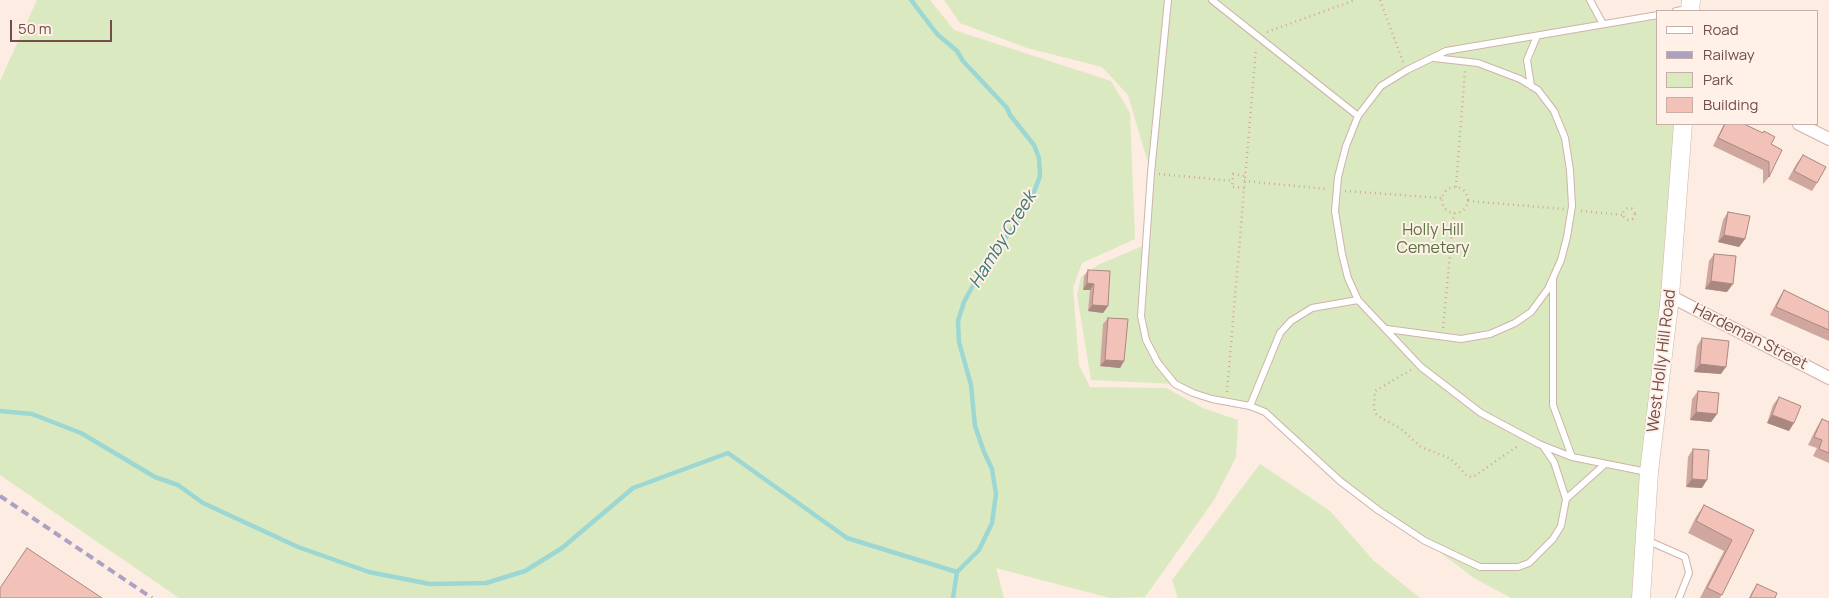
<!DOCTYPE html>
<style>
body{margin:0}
#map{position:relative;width:1829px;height:598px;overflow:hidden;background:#fcece1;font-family:Manrope,sans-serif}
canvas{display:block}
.legend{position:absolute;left:1656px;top:10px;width:162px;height:115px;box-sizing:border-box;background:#fff0e8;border:1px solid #c7afa8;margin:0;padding:6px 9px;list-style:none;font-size:15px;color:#734d48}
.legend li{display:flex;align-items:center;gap:10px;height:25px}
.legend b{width:25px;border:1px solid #c7afa8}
.scale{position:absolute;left:10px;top:20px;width:102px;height:22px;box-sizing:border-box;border:2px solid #734d48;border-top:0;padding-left:6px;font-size:15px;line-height:18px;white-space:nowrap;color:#734d48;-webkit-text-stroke:4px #fff0e8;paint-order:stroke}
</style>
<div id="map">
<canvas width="1829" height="598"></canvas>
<ul class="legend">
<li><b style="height:6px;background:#fff"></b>Road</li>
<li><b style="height:6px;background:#aca1c5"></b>Railway</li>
<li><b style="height:14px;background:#dbe9c0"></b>Park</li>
<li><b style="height:14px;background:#f2c2b9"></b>Building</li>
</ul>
<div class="scale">50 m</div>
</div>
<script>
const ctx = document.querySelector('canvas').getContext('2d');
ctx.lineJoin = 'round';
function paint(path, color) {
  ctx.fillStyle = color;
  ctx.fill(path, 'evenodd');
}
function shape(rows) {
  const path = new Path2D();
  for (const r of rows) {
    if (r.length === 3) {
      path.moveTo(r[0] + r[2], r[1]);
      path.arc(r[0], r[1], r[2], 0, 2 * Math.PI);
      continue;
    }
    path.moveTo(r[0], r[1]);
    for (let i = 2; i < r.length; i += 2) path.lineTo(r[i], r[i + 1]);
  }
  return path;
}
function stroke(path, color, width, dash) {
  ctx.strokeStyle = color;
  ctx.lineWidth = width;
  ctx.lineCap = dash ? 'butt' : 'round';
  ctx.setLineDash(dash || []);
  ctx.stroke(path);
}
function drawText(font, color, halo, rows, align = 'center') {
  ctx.font = font + ' Manrope,sans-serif';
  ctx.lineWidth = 4;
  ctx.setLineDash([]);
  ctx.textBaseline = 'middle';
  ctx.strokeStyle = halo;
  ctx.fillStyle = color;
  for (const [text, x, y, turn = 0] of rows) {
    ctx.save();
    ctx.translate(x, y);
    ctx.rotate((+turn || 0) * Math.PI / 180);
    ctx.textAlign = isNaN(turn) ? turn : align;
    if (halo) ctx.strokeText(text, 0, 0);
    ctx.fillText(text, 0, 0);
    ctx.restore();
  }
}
const green = shape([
 [37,0,930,0,954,30,1111,81,1130,113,1135,239,1082,263,1073,288,1079,365,1090,387,1166,388,1203,408,1238,420,1236,457,1214,500,1145,597,1110,598,996,568,1004,598,179,598,0,475,0,81],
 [944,0,1590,0,1603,24,1658,15,1658,124,1683,124,1640,598,1511,598,1474,578,1425,541,1376,509,1265,412,1175,384,1091,380,1077,295,1081,277,1098,265,1145,245,1151,173,1128,95,1102,67,1027,48,960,23],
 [1260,464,1330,511,1374,561,1420,598,1178,598,1172,580]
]);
const stream = shape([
 [911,0,937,34,957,51,963,61,1007,108,1010,115,1034,145,1039,158,1040,176,1030,203,976,280,964,302,958,321,959,342,971,385,975,426,984,452,992,469,996,494,992,523,979,550,957,572,953,598],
 [0,411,32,414,81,433,155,477,178,485,203,503,298,547,369,572,430,584,486,583,525,571,562,548,633,488,728,453,847,538,957,572]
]);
const path = shape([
 [1380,0,1403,62],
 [1267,32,1355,0],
 [1159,174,1233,181],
 [1244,181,1328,189],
 [1455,200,13],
 [1456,187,1465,70],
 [1244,188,1232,187,1233,174,1245,176],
 [1345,191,1442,198],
 [1468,201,1564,209],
 [1629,214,6],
 [1581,211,1623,215],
 [1443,328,1454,213],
 [1411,370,1375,391,1374,405,1375,413,1381,418,1400,428,1421,447,1451,459,1467,476,1473,477,1519,445],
 [1227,392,1256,48]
]);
const lane = shape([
 [1168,0,1151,173,1141,316,1146,340,1158,363,1175,384,1193,393,1212,399,1250,406,1265,412,1340,481,1378,510,1425,541,1480,567,1518,567,1529,563,1553,539,1561,526,1566,499,1554,462,1543,446],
 [1212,0,1358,116],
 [1590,0,1603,24],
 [1676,11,1689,9],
 [1531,86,1527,60,1537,36],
 [1553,279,1553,405,1572,457],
 [1387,329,1461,339,1490,334,1515,323,1531,312,1548,289,1561,260,1567,237,1572,206,1570,170,1565,138,1554,111,1538,90,1520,79,1478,63,1434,58],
 [1250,406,1280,333,1291,321,1312,308,1358,300],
 [1647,472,1572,457,1539,444,1481,413,1421,367,1358,300,1348,278,1342,254,1335,211,1338,177,1346,146,1358,116,1381,86,1407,70,1446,51,1658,15],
 [1566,499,1604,465],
 [1646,540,1685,557,1689,573,1679,598]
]);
const street = shape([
 [1799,124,1829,139],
 [1670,296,1829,378]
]);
const secondary = shape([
 [1690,11,1691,0],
 [1641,598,1649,472,1670,296,1683,124]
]);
const rail = shape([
 [0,496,152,598]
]);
const wall = shape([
 [1724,124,1744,124,1771,144,1769,177,1763,184,1763,170,1713,146],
 [1803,155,1817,183,1812,191,1788,179,1797,163],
 [1728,212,1745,239,1739,247,1718,242,1723,220],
 [1714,254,1727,292,1705,289,1709,261],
 [1088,270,1108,306,1103,313,1088,311,1090,290,1083,290,1084,276],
 [1784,290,1829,312,1829,341,1770,315,1779,298],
 [1108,318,1124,361,1120,368,1100,366,1103,324],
 [1702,338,1721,374,1694,372,1697,346],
 [1698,391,1717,414,1711,422,1690,420,1692,399],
 [1779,397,1789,431,1767,423,1773,405],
 [1822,419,1829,422,1829,463,1813,456,1817,448,1808,445,1817,427],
 [1693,449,1702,488,1686,487,1688,457],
 [1704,505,1754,530,1720,598,1700,598,1724,551,1688,533,1696,517],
 [1757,584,1775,598,1749,598,1752,592]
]);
const shadedWall = shape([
 [1724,235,1745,239,1739,247,1718,242],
 [1711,281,1733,284,1727,292,1705,289],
 [1087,283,1094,284,1090,290,1083,290],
 [1092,305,1108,306,1103,313,1088,311],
 [1105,360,1124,361,1120,368,1100,366],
 [1700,364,1726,367,1721,374,1694,372],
 [1696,412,1717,414,1711,422,1690,420],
 [1772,415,1794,423,1789,431,1767,423],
 [1692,479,1707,480,1702,488,1686,487]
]);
const building = shape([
 [1725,124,1744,124,1763,133,1764,131,1775,137,1771,144,1782,150,1769,177,1769,162,1718,138,1725,124],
 [1803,155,1826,167,1817,183,1794,171,1803,155],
 [1728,212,1750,216,1745,239,1724,235,1728,212],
 [1714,254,1736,256,1733,284,1711,281,1714,254],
 [1088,270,1110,271,1108,306,1092,305,1094,284,1087,283,1088,270],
 [1784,290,1829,312,1829,330,1776,307,1784,290],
 [1108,318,1128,319,1124,361,1105,360,1108,318],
 [1702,338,1729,341,1726,367,1700,364,1702,338],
 [1698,391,1719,393,1717,414,1696,412,1698,391],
 [1779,397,1801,406,1794,423,1772,415,1779,397],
 [1822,419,1829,422,1829,453,1819,449,1822,440,1814,437,1822,419],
 [1693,449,1709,450,1707,480,1692,479,1693,449],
 [1704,505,1754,530,1722,595,1707,588,1732,540,1696,521,1704,505],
 [27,548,102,598,0,598,0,588,27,548],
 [1757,584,1777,593,1775,598,1750,598,1757,584]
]);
const parkNames = [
 ["Holly Hill",1433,231],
 ["Cemetery",1433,249]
];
const streetNames = [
 ["Hardeman Street",1750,337,27],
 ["West Holly Hill Road",1662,361,-83]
];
const waterNames = [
 ["Hamby Creek",1003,240,-58]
];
paint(green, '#dbe9c0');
stroke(stream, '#9cd7d3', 4.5);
stroke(lane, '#cfb3ab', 8);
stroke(street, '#cfb3ab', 14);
stroke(secondary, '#d4b3aa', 19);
stroke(path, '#d6a59c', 2.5, [1, 4]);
stroke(lane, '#fff', 6);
stroke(street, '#fff', 12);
stroke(secondary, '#fff', 18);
stroke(rail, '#aca1c5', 4, [8, 5]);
paint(wall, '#d0a79f');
paint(shadedWall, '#a98882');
paint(building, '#f2c2b9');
stroke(building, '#a98882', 1);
drawText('16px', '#5a743e', '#fff0e8', parkNames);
drawText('16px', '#734d48', '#fff0e8', streetNames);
drawText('italic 18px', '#3c7975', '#fff0e8', waterNames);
</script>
